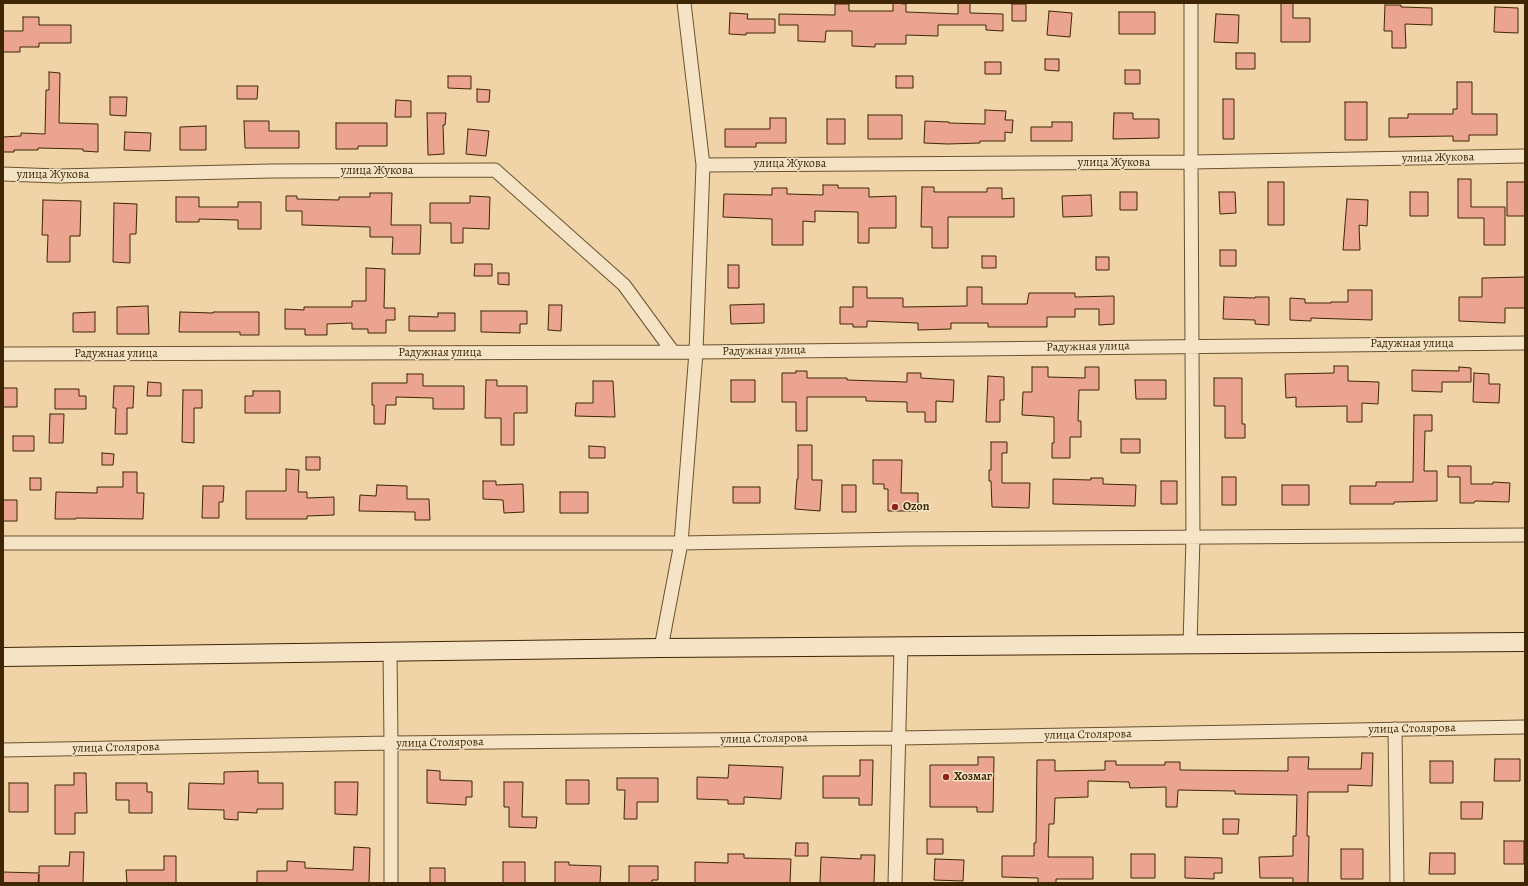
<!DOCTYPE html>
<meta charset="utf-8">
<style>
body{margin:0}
#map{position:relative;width:1528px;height:886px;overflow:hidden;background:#f0d4a7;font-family:Alegreya,serif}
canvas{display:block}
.frame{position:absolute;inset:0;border:4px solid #3e2605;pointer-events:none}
</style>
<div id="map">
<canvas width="1528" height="886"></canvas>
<div class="frame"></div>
</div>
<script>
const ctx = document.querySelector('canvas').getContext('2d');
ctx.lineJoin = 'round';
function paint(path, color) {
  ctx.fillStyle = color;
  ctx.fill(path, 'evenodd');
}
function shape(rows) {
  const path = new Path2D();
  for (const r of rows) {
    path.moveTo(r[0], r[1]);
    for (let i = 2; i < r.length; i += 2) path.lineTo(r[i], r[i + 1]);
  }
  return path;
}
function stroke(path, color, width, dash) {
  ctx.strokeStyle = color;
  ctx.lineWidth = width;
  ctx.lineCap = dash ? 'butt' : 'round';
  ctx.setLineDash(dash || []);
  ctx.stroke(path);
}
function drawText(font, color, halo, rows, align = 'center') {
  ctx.font = font + ' Alegreya,serif';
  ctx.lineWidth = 3;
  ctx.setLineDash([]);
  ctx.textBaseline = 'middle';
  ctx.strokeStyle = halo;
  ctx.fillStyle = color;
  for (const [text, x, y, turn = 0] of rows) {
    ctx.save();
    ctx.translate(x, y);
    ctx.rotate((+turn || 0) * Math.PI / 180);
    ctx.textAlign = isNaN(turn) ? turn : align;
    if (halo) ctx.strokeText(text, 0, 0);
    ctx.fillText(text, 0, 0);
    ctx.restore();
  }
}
const building = shape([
 [893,3,906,4,906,12,958,14,958,3,970,3,970,13,1003,14,1003,31,986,30,986,25,938,25,938,36,906,35,906,44,875,44,875,47,852,46,852,31,826,31,825,42,798,41,798,25,779,25,779,14,835,15,835,4,849,4,849,11,893,11,893,3],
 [1281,3,1293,3,1293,18,1310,18,1310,42,1281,42,1281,3],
 [1012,4,1026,4,1026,21,1012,21,1012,4],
 [1385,5,1401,5,1401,7,1432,8,1432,25,1405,24,1406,48,1392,48,1392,31,1384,31,1385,5],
 [1495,7,1518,8,1518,33,1494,32,1495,7],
 [1049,11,1072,13,1070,37,1047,35,1049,11],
 [1119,12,1155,12,1155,34,1119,34,1119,12],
 [730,13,748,14,747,19,775,19,775,33,746,33,746,35,729,34,730,13],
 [1216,14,1239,15,1238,43,1214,42,1216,14],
 [23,17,39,17,39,25,71,25,71,43,39,43,39,47,20,47,20,52,3,52,3,31,23,31,23,17],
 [1236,53,1255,53,1255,69,1236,69,1236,53],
 [1045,59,1059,59,1059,71,1045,70,1045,59],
 [985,62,1001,62,1001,74,985,74,985,62],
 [1125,70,1140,70,1140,84,1125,84,1125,70],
 [49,72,60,73,59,123,98,124,98,152,83,151,83,149,38,148,38,150,14,150,14,152,3,152,3,137,21,136,21,133,45,134,46,90,49,90,49,72],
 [448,76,471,76,471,89,448,88,448,76],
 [896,76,913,76,913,88,896,88,896,76],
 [1457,82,1472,82,1472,114,1497,114,1497,135,1469,135,1469,141,1453,141,1453,136,1389,137,1389,118,1408,118,1408,114,1453,114,1453,109,1457,109,1457,82],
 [237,86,258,86,257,99,237,99,237,86],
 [477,89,490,90,489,102,477,102,477,89],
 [110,97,127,97,126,116,110,115,110,97],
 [1223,99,1234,99,1234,139,1223,139,1223,99],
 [396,100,411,101,411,117,395,117,396,100],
 [1345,102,1367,102,1367,140,1345,140,1345,102],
 [985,110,1006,111,1005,120,1013,120,1012,133,1005,132,1005,141,980,141,980,143,948,144,924,143,925,121,949,122,949,123,985,124,985,110],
 [427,113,446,113,445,125,443,125,444,154,428,155,427,113],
 [1114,113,1133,113,1133,119,1159,119,1159,138,1113,139,1114,113],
 [868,115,902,115,902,139,868,139,868,115],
 [770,118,786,118,786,143,756,143,756,147,725,147,725,129,770,129,770,118],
 [827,119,845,119,845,144,827,144,827,119],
 [244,121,269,121,269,131,299,131,299,148,245,148,244,121],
 [1052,122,1072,122,1072,141,1031,141,1031,127,1052,127,1052,122],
 [336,123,387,123,387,146,358,146,358,149,336,149,336,123],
 [206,126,206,150,180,150,180,127,206,126],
 [468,129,489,131,486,156,466,154,468,129],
 [125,132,151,133,150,151,124,150,125,132],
 [1458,179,1471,179,1471,207,1505,207,1505,245,1484,245,1484,218,1458,218,1458,179],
 [1268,182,1284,182,1284,225,1268,225,1268,182],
 [1507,182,1525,182,1525,216,1507,216,1507,182],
 [823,185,838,185,838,188,869,188,869,197,896,196,896,228,869,228,869,243,858,243,858,212,815,211,815,222,803,221,803,245,772,245,772,219,723,217,724,194,772,195,772,188,787,188,787,194,823,195,823,185],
 [922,187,934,187,934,192,987,192,987,188,1002,188,1002,199,1014,198,1014,217,948,217,948,248,932,248,932,227,921,227,922,187],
 [1120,192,1137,192,1137,210,1120,210,1120,192],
 [1219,192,1235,192,1236,213,1220,214,1219,192],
 [1410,192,1428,192,1428,216,1410,216,1410,192],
 [370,193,392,193,391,225,421,225,420,254,392,254,393,237,370,237,370,227,302,225,302,211,286,211,286,196,297,196,297,199,339,200,339,197,370,197,370,193],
 [1091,195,1092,216,1063,217,1062,196,1091,195],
 [470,196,490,197,489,229,463,228,463,243,451,243,451,223,430,223,430,203,470,203,470,196],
 [176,197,199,197,199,207,238,207,238,202,261,202,261,229,238,229,238,220,199,219,199,222,176,222,176,197],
 [1347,199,1368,200,1367,226,1359,225,1360,250,1343,250,1347,199],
 [43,200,81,201,80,236,70,236,70,262,47,262,48,235,42,235,43,200],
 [114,203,137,204,136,234,130,234,130,263,113,262,114,203],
 [1220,250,1236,250,1236,266,1220,266,1220,250],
 [982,256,996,256,996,268,982,268,982,256],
 [1096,257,1109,257,1109,270,1096,270,1096,257],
 [475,264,492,264,492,276,474,276,475,264],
 [728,265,739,265,739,288,728,288,728,265],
 [366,268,385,269,384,308,395,308,395,320,386,320,386,333,368,333,368,329,352,329,352,323,327,324,327,335,305,335,305,329,285,329,285,309,304,310,304,307,352,307,352,301,366,301,366,268],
 [498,273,509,273,509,285,498,284,498,273],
 [1525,277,1525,308,1505,308,1505,323,1459,321,1459,297,1482,297,1482,278,1525,277],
 [853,287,867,287,867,298,903,298,903,307,967,306,967,287,982,287,982,304,1027,304,1029,293,1075,293,1075,297,1114,296,1114,324,1099,325,1099,309,1075,309,1075,317,1047,317,1047,327,988,327,988,323,951,323,951,329,918,330,918,323,867,321,867,327,853,327,853,324,840,324,840,307,853,307,853,287],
 [1348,290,1372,290,1372,320,1311,318,1311,321,1290,320,1290,298,1305,299,1305,303,1331,303,1331,302,1348,302,1348,290],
 [1224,297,1255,298,1255,297,1269,297,1269,325,1255,324,1255,320,1223,319,1224,297],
 [764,304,764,323,731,324,730,305,764,304],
 [549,305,562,305,561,331,548,330,549,305],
 [148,306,149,334,117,334,117,307,148,306],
 [481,311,527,311,527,324,520,324,520,333,481,332,481,311],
 [95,312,95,332,73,332,73,313,95,312],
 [180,312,213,313,213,312,259,312,259,335,240,335,240,332,179,332,180,312],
 [438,313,455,313,455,331,409,331,409,316,438,317,438,313],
 [1334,366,1348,366,1348,381,1379,382,1378,404,1362,403,1362,422,1347,422,1347,406,1296,407,1296,397,1286,398,1285,374,1334,373,1334,366],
 [1032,367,1048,367,1048,377,1085,378,1085,367,1099,367,1099,390,1079,390,1078,421,1081,421,1081,437,1070,437,1070,458,1052,458,1052,443,1054,443,1054,417,1022,415,1023,392,1032,392,1032,367],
 [1459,367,1471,368,1471,382,1442,382,1442,392,1412,391,1412,370,1459,371,1459,367],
 [796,371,807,371,807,378,847,378,847,380,907,382,907,373,921,373,921,378,954,380,953,402,936,401,936,422,925,422,925,412,907,412,907,402,866,401,866,397,807,397,807,431,796,431,796,402,782,402,782,373,796,373,796,371],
 [1474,373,1489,374,1489,384,1500,384,1499,403,1473,402,1474,373],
 [407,374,423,374,423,386,464,386,464,409,433,409,433,398,396,397,396,405,386,405,385,424,374,424,374,405,372,405,372,383,407,383,407,374],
 [988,376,1004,377,1004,400,1000,400,1000,422,986,422,988,376],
 [1214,378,1242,378,1242,424,1245,424,1245,438,1225,438,1225,406,1214,406,1214,378],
 [486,380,497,380,497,386,527,386,527,413,514,413,514,445,501,445,501,418,485,418,486,380],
 [731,380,755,380,755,402,731,402,731,380],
 [1135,380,1166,380,1166,399,1136,399,1135,380],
 [593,381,613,381,615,417,575,416,576,403,593,403,593,381],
 [148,382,161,383,161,396,147,396,148,382],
 [114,386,134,386,133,408,127,408,127,434,115,434,116,408,113,408,114,386],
 [3,388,17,388,17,407,3,407,3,388],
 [55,389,79,389,79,396,86,396,86,409,55,409,55,389],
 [183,390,202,390,202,408,194,408,194,443,182,442,183,390],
 [253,391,280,391,280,413,245,413,245,396,253,396,253,391],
 [50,414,64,414,63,443,49,443,50,414],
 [1414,415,1432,415,1432,431,1425,431,1424,471,1437,471,1437,501,1394,502,1394,504,1350,504,1350,486,1376,486,1376,482,1413,482,1414,415],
 [13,436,34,436,34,451,13,451,13,436],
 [1121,439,1140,439,1140,453,1121,453,1121,439],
 [991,442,1007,442,1007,453,1002,453,1002,483,1030,483,1029,508,992,507,991,481,989,481,989,470,991,470,991,442],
 [798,445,812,445,812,480,822,480,820,511,795,509,797,479,798,479,798,445],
 [589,446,605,447,605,458,589,458,589,446],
 [102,453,114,454,113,465,102,465,102,453],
 [306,457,320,457,320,470,306,470,306,457],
 [873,460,902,460,901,493,918,493,918,511,888,511,888,489,884,489,884,484,873,484,873,460],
 [1448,466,1471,466,1471,484,1493,484,1493,482,1510,483,1509,502,1475,501,1474,503,1460,503,1460,477,1448,477,1448,466],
 [286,469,299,470,298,492,307,492,307,498,334,497,334,515,307,516,307,519,246,519,246,491,286,491,286,469],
 [123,472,137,472,137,493,144,493,143,519,76,518,76,519,55,519,56,492,97,493,97,487,123,487,123,472],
 [1222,477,1236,477,1236,505,1222,505,1222,477],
 [30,478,41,478,41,490,30,490,30,478],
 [1091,478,1103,478,1103,484,1136,485,1135,506,1053,504,1053,479,1091,480,1091,478],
 [483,481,496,481,496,485,523,484,524,512,504,513,503,500,483,499,483,481],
 [1161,481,1177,481,1177,504,1161,504,1161,481],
 [377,485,407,486,407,499,429,499,430,520,415,520,415,512,359,511,360,495,376,496,377,485],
 [842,485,856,485,856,512,842,512,842,485],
 [1282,485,1309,485,1309,505,1282,505,1282,485],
 [203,486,224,486,223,502,219,502,219,518,202,518,203,486],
 [733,487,760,487,760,503,733,503,733,487],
 [560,492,588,492,588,513,560,513,560,492],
 [3,500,17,500,17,521,3,521,3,500],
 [1362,753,1373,753,1372,786,1348,785,1348,792,1308,792,1307,836,1309,836,1308,883,1293,883,1293,878,1260,878,1259,857,1293,856,1293,836,1296,836,1297,795,1235,794,1235,791,1178,790,1177,807,1166,807,1166,787,1130,788,1129,782,1088,781,1088,797,1055,798,1054,824,1049,824,1048,857,1093,857,1093,879,1056,879,1056,883,1038,883,1038,878,1002,877,1002,856,1034,856,1034,843,1036,843,1037,760,1055,760,1055,771,1105,770,1105,761,1116,761,1116,765,1165,765,1165,762,1180,762,1180,770,1288,771,1288,757,1309,757,1308,769,1361,769,1362,753],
 [978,757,994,757,993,812,977,812,977,807,930,807,930,765,978,765,978,757],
 [1495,759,1520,759,1520,781,1494,781,1495,759],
 [860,760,873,760,872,805,859,805,859,798,823,798,823,776,860,776,860,760],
 [1430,761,1453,761,1453,783,1430,783,1430,761],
 [729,765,783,767,781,799,744,797,744,804,728,804,728,800,697,799,697,777,728,778,729,765],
 [427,770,440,771,440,780,472,781,472,797,466,797,466,805,427,803,427,770],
 [258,771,258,783,283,783,283,809,257,809,257,813,238,812,238,820,224,819,224,810,188,809,189,783,224,784,224,772,258,771],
 [74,773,86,773,87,813,75,813,75,834,55,834,55,785,74,785,74,773],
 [617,778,658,778,658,802,637,802,637,819,624,819,625,790,617,790,617,778],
 [566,780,589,780,589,804,566,804,566,780],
 [335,782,358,782,357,815,335,814,335,782],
 [504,782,523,782,522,817,537,817,536,828,509,827,509,807,504,807,504,782],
 [9,783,28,783,28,812,9,812,9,783],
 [116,783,147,783,147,792,152,792,152,813,129,813,129,800,116,800,116,783],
 [1461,802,1483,802,1482,819,1461,819,1461,802],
 [1223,819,1239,819,1238,834,1223,834,1223,819],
 [927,839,943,839,943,854,927,854,927,839],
 [1504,841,1524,841,1524,864,1504,864,1504,841],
 [796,843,808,843,808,856,795,856,796,843],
 [354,847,370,848,369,883,257,883,257,871,287,871,287,861,305,862,305,868,353,870,354,847],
 [1341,849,1363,849,1363,879,1341,879,1341,849],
 [70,852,84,852,83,883,39,883,39,874,38,883,3,883,3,872,39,873,39,866,69,866,70,852],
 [1430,853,1455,853,1455,874,1429,874,1430,853],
 [728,854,744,854,744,858,791,859,790,883,695,883,695,862,728,863,728,854],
 [1131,854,1155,854,1155,878,1131,878,1131,854],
 [861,855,875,855,874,883,820,883,821,857,861,859,861,855],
 [164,856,176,856,176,883,127,883,126,870,164,870,164,856],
 [1185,857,1222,858,1222,873,1214,873,1214,879,1185,878,1185,857],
 [935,859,964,860,963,881,934,880,935,859],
 [503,862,525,862,525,883,503,883,503,862],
 [555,862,569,862,569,865,601,866,600,883,555,883,555,862],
 [629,866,658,866,658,880,652,880,652,883,629,883,629,866],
 [430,868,445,868,445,883,430,883,430,868]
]);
const minor = shape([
 [703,165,1191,162,1525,156],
 [3,174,58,176,271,171,495,170,624,285,673,352],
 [3,354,696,352,1525,343],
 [3,543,681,543,907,539,1525,535],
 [1190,645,1193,537,1191,162,1191,3],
 [661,648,681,543,696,352,703,165,684,3],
 [390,651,391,743,391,883],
 [1395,729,1397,883],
 [3,750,391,743,899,738,1525,727],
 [895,883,901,647]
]);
const secondary = shape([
 [3,657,661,648,1525,642]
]);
const markers = [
 [895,507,4,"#8f2418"],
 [946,777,4,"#8f2418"]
];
const streetNames = [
 ["улица Жукова",1438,158,-1],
 ["улица Жукова",1114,163],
 ["улица Жукова",790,164],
 ["улица Жукова",377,171],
 ["улица Жукова",53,175],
 ["Радужная улица",1412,344],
 ["Радужная улица",1088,347,-1],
 ["Радужная улица",764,351,-1],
 ["Радужная улица",440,353],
 ["Радужная улица",116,354],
 ["улица Столярова",1412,729,-1],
 ["улица Столярова",1088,735,-1],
 ["улица Столярова",764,739,-1],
 ["улица Столярова",440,743,-1],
 ["улица Столярова",116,748,-1]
];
const poiNames = [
 ["Ozon",903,507],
 ["Хозмаг",954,777]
];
paint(building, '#eaa490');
stroke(building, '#3e2605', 1);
stroke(minor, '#6a522e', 15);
stroke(secondary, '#3e2605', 20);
stroke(minor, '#f5e3c6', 13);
stroke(secondary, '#f5e3c6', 18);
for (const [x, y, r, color] of markers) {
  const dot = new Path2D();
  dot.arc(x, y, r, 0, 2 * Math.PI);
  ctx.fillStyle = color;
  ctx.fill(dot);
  stroke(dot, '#f5e3c6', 1.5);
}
drawText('12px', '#3e2605', '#f5e3c6', streetNames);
drawText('bold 12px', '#3e2605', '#f5e3c6', poiNames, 'left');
</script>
